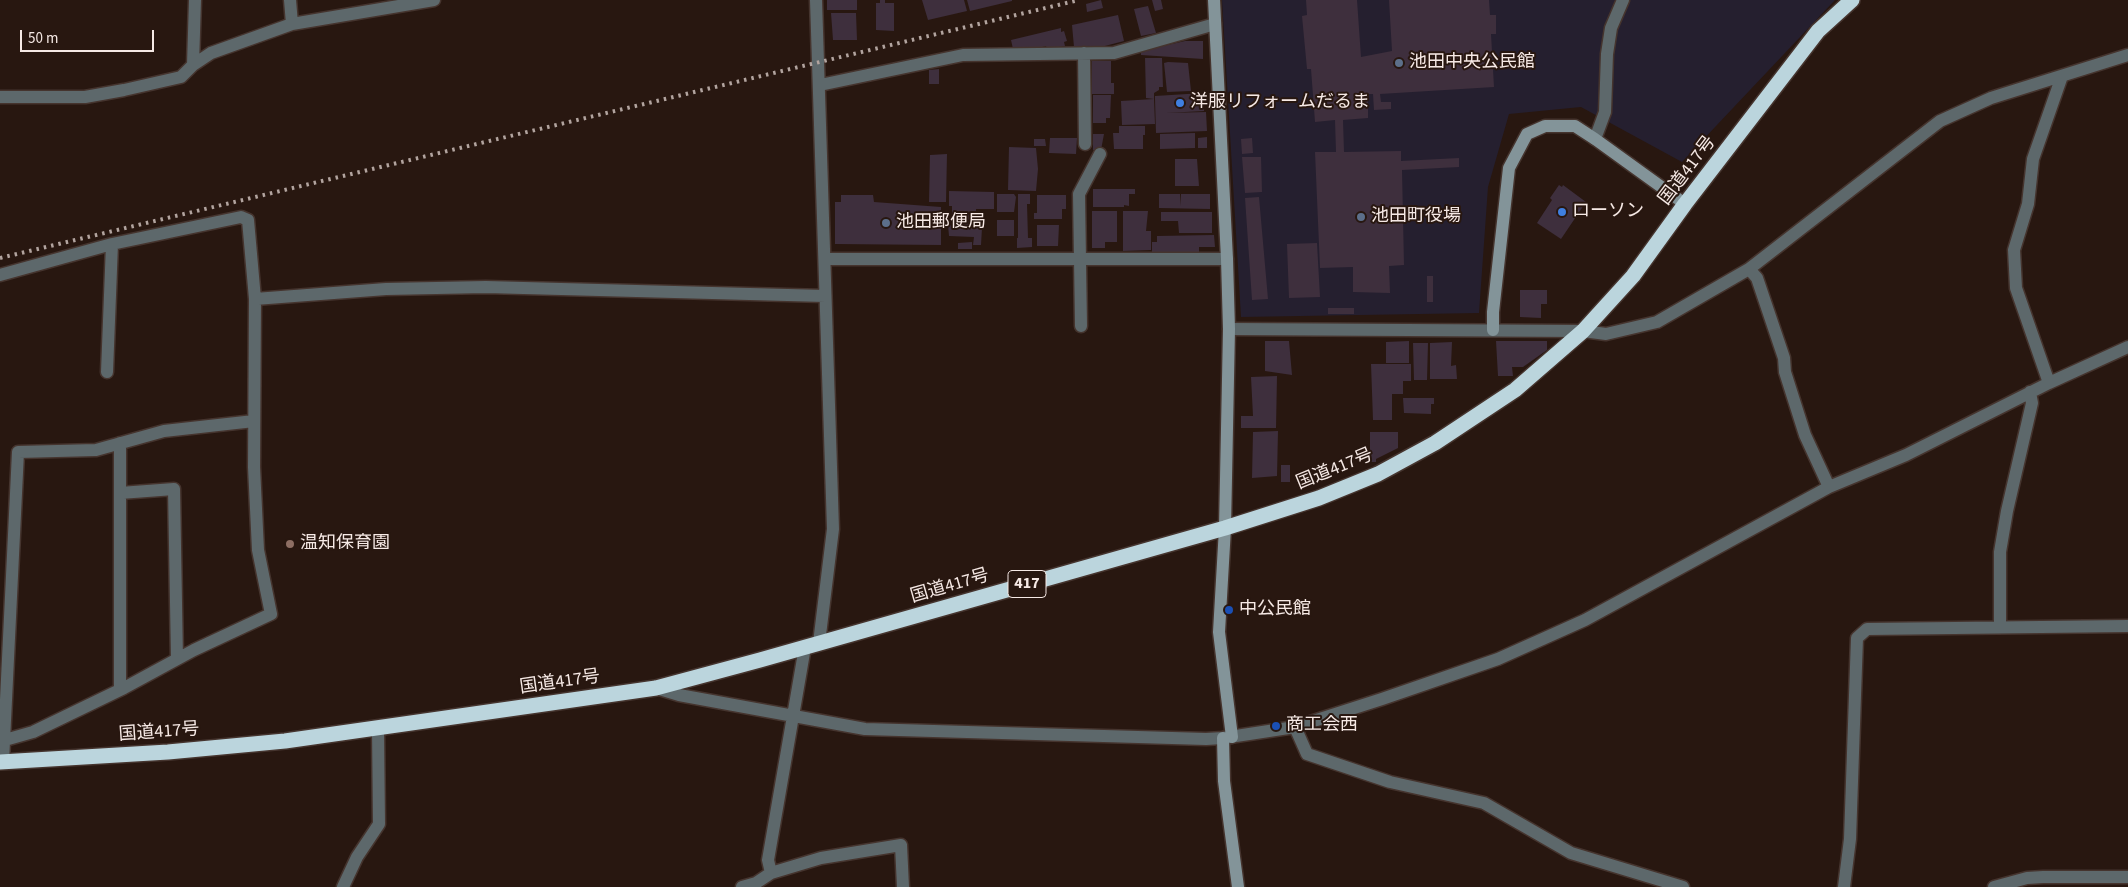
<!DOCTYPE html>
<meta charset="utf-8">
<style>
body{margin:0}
#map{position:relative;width:2128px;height:887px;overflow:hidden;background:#281710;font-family:"Source Sans 3",sans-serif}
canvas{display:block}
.scale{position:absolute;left:20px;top:30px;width:134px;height:22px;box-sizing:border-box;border:2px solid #f6e9e5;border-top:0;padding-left:6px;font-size:15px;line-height:18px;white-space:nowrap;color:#f6e9e5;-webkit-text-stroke:4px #281710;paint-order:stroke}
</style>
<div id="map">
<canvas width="2128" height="887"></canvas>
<div class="scale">50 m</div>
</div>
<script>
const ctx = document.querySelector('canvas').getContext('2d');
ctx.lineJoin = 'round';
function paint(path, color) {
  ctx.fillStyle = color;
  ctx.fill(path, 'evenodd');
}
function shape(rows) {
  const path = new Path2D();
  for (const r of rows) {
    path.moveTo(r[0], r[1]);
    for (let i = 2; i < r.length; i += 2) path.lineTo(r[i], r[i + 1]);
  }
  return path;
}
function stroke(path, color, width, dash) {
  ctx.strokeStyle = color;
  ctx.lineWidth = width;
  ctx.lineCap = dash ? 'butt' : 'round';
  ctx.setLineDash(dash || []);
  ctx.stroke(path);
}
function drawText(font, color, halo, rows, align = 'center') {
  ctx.font = font + ' "Source Sans 3","Noto Sans JP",sans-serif';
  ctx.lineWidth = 4;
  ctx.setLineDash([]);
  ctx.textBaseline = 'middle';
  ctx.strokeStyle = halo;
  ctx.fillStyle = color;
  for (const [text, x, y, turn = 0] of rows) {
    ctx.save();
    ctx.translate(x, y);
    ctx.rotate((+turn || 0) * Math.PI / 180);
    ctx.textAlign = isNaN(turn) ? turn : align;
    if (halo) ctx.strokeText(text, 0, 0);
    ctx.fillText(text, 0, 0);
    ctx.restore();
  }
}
const commercial = shape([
 [1222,0,1835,0,1682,162,1581,107,1509,114,1488,187,1479,313,1241,317]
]);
const building = shape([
 [827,0,857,0,857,10,827,10],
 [880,0,885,0,885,3,894,3,894,31,876,30,876,3,880,3],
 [922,0,964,0,967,11,928,20],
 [967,0,1012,0,1012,1,970,11],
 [1101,0,1103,8,1087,12,1086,4],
 [1152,0,1161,0,1163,9,1155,11],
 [1306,0,1357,0,1361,57,1392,51,1389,0,1489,0,1490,15,1496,15,1496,34,1491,34,1494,87,1380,94,1381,102,1391,102,1391,109,1374,110,1373,94,1368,94,1368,118,1343,120,1344,152,1401,151,1401,161,1459,158,1459,167,1402,170,1404,265,1389,266,1390,293,1353,292,1353,267,1320,268,1315,152,1336,152,1335,120,1315,122,1311,69,1307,69,1302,16,1307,15],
 [1148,6,1156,33,1141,36,1134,9],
 [831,13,856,13,857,40,833,40],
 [1118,15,1124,41,1101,47,1074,47,1072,25],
 [1061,28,1061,32,1064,31,1067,41,1064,42,1065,46,1047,49,1046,46,1034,49,1013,49,1011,40],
 [1185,41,1203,41,1203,59,1141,55,1141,51],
 [1145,58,1162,58,1163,87,1159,87,1159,90,1154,93,1154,99,1146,98],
 [1092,61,1111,61,1111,83,1114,83,1114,94,1092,94],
 [1168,62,1188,63,1191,91,1167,92,1164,63],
 [939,69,939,84,929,84,929,70],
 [1203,93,1204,111,1166,113,1206,112,1207,131,1156,133,1155,99,1159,99,1155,99,1155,96],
 [1093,95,1111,95,1110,118,1106,118,1106,123,1093,123],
 [1154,99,1155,124,1122,125,1121,101],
 [1119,126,1145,126,1145,135,1143,135,1143,149,1114,149,1113,133,1119,133],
 [1195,133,1195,148,1160,149,1160,134],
 [1093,134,1104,134,1101,150,1093,150],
 [1207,137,1207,148,1198,148,1198,138],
 [1050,138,1077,138,1076,154,1049,153],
 [1252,138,1253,153,1242,154,1241,139],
 [1034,139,1045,139,1046,146,1034,146],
 [1009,147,1036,148,1038,169,1036,191,1008,190],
 [947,154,946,202,929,202,930,155],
 [1242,157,1261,157,1262,192,1245,193],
 [1175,159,1197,159,1199,186,1175,186],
 [1559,185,1562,187,1563,185,1586,202,1561,239,1537,223,1552,200,1550,198],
 [1093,189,1135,189,1135,194,1129,194,1129,206,1124,205,1124,207,1093,207],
 [949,191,994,192,994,209,976,209,976,220,952,219,952,206,949,206],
 [997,194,1014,194,1016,197,1014,212,997,212],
 [1018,194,1030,194,1030,204,1027,204,1028,238,1032,238,1032,247,1017,248,1017,238,1018,238],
 [1159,194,1180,194,1181,206,1181,194,1210,194,1210,209,1159,208],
 [841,195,873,195,874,202,941,207,941,245,835,244,835,202,841,202],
 [1037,195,1066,195,1066,209,1062,209,1062,219,1034,219,1034,213,1037,213],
 [1259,197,1268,299,1252,300,1245,198],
 [1092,211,1117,211,1117,242,1105,242,1105,248,1092,248],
 [1123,211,1148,211,1146,231,1151,231,1151,250,1123,251],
 [1161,212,1212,212,1212,233,1179,233,1178,221,1161,221],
 [997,220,1014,220,1014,236,997,236],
 [978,221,978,228,982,228,981,245,973,245,974,237,949,236,948,225,955,225,955,222],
 [1037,225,1059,225,1058,246,1037,246],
 [1214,235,1215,247,1199,247,1199,252,1152,252,1152,242,1157,242,1157,236],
 [972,242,972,249,958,249,958,243],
 [1317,243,1320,297,1289,298,1287,244],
 [1427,276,1433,276,1433,302,1427,302],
 [1520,290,1547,290,1547,304,1541,304,1541,318,1520,317],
 [1328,308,1354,308,1354,314,1328,314],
 [1265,341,1289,341,1292,375,1265,371],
 [1409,341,1409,363,1386,363,1386,342],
 [1496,341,1547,341,1547,350,1523,367,1512,367,1513,376,1498,376],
 [1452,342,1451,366,1456,365,1457,379,1430,379,1430,343],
 [1413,343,1428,343,1427,380,1414,380],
 [1371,364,1411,364,1411,381,1403,381,1403,394,1392,394,1392,420,1373,420],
 [1277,376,1276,428,1241,428,1241,416,1253,416,1251,377],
 [1403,398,1434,398,1434,404,1431,404,1431,414,1404,413],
 [1278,431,1277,476,1252,478,1253,432],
 [1370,432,1398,432,1398,448,1376,459,1376,462,1370,462],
 [1281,465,1290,465,1290,482,1281,482]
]);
const street = shape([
 [290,0,292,24],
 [816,0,833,529,819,643],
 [1084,53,1085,144],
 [193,65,195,0],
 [820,85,963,55,1114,53,1215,24],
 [0,97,85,97,124,90,181,77,193,65,211,53,292,24,434,0],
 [1595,139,1605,112,1607,54,1611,28,1623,0],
 [825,259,1227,259],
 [1749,269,1757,278,1784,358,1785,372,1805,435,1829,487],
 [0,275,112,244,241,217,248,220,255,299,254,467,258,550,271,614,194,650,124,688,33,732,5,740],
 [255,299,386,289,486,287,825,296],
 [1081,326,1079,194,1100,154],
 [1229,329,1583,331,1606,334,1657,322,1749,269,1940,121,1991,98,2128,55],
 [107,372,112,244],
 [2049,383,2016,288,2014,250,2028,204,2033,159,2062,76],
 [120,443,120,689],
 [120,493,174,489,177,659],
 [2000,627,2000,552,2007,511,2032,403,2030,392],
 [656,688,679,695,865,729,1206,739,1223,738,1295,727,1382,699,1498,659,1585,620,1829,487,1906,455,2049,383,2128,347],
 [1295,727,1307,754,1390,782,1484,803,1571,853,1683,887],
 [3,762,18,452,96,450,164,431,254,421],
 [771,873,768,860,805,647],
 [343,887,357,857,379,824,378,729],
 [742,887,756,883,771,873,821,858,901,845,903,887],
 [1844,887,1850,839,1857,638,1867,629,2128,626],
 [1994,887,2027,878,2043,877,2128,877]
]);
const secondary = shape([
 [1214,0,1227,259,1229,329,1225,528,1219,632,1232,737],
 [1493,330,1493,312,1509,168,1527,134,1545,126,1575,126,1595,139,1685,204],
 [1223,738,1224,781,1238,887]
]);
const highway = shape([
 [0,762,168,752,285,741,656,688,760,660,1225,528,1319,498,1378,474,1435,443,1515,390,1583,331,1633,276,1685,204,1818,31,1852,0]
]);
const rail = shape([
 [0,258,1079,0]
]);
const markers = [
 [1399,63,5,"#5c6f8a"],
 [1180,103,5,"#3f7fe0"],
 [1562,212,5,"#3f7fe0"],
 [1361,217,5,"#5c6f8a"],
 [886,223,5,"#5c6f8a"],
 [290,544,5,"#8d6e63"],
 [1229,610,5,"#1a4fb4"],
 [1276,726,5,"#1a4fb4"]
];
const shields = [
 [1027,584,38]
];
const shieldNames = [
 ["417",1027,584]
];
const poiNames = [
 ["池田中央公民館",1409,63],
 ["洋服リフォームだるま",1190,103],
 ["ローソン",1572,212],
 ["池田町役場",1371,217],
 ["池田郵便局",896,223],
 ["温知保育園",300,544],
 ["中公民館",1239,610],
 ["商工会西",1286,726]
];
const streetNames = [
 ["国道417号",1688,171,-53],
 ["国道417号",1335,470,-22],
 ["国道417号",950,587,-16],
 ["国道417号",560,683,-8],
 ["国道417号",159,733,-4]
];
paint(commercial, '#251f2f');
paint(building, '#3e2f3d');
stroke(street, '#45342e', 15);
stroke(secondary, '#45342e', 15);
stroke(highway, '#45342e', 18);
stroke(street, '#5d686b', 12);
stroke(secondary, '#839499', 12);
stroke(highway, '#bbd5dd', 15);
stroke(rail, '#b2a49f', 4, [2.5, 5]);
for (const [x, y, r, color] of markers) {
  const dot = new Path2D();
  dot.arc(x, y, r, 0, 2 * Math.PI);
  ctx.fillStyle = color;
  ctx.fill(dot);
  stroke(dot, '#281710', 2);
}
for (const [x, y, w] of shields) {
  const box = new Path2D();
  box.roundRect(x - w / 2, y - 13.5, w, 27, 4);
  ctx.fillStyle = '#281710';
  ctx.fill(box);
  stroke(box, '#f6e9e5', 1);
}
drawText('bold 16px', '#f6e9e5', null, shieldNames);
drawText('18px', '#f6e9e5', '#281710', poiNames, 'left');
drawText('18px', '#f6e9e5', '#281710', streetNames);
</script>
